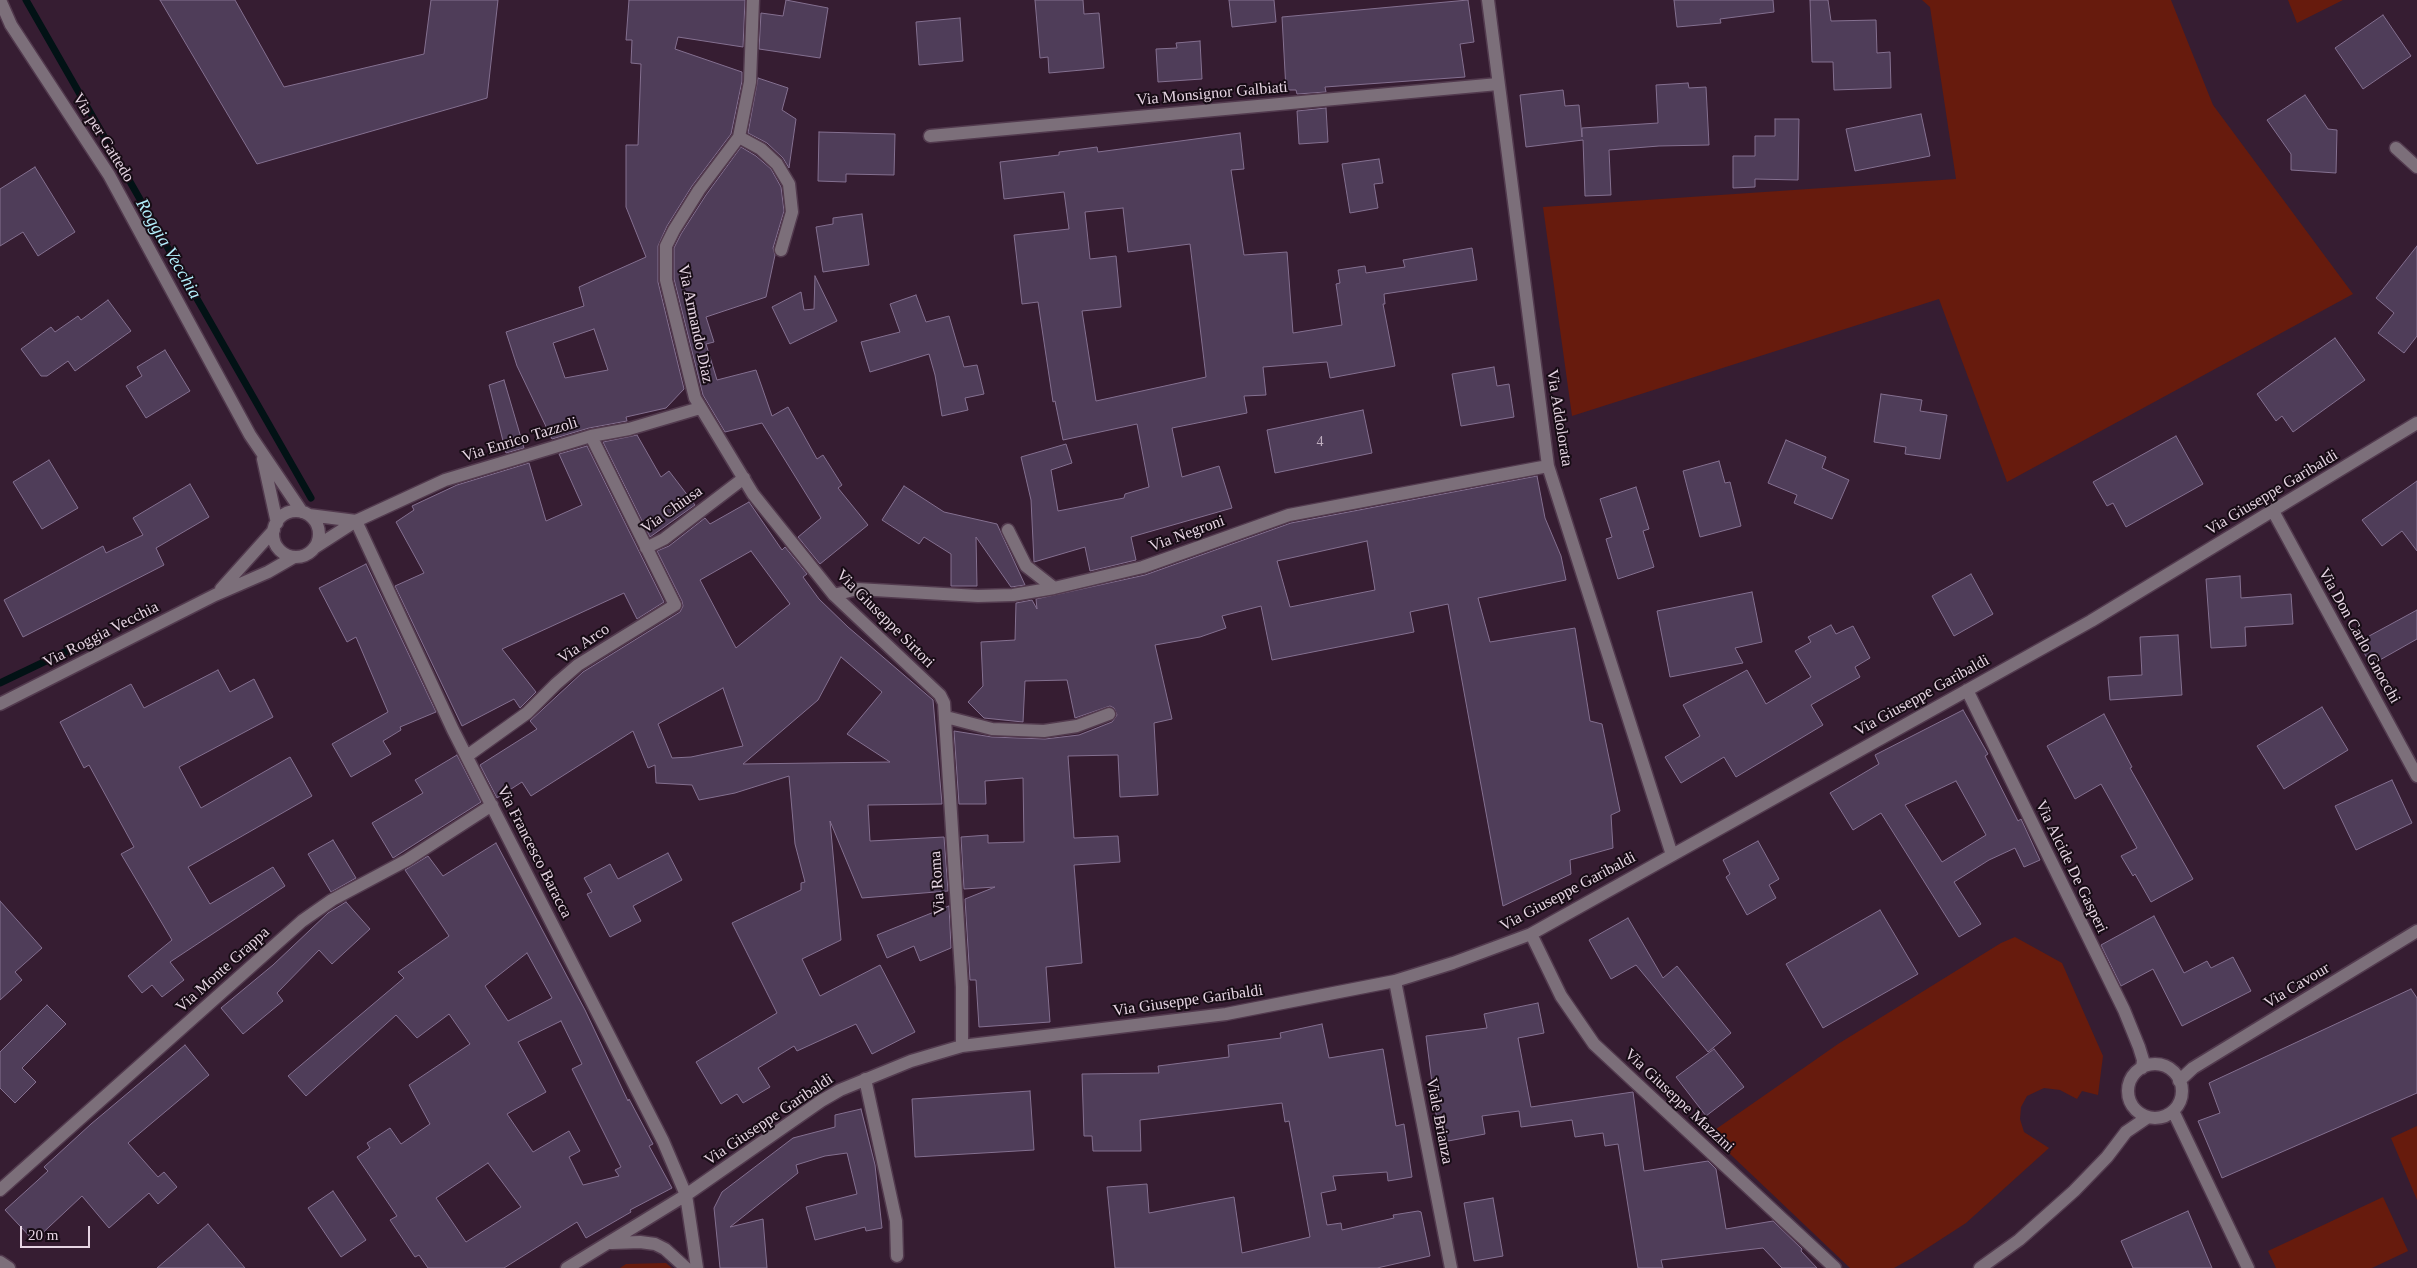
<!DOCTYPE html>
<style>
body{margin:0}
#map{position:relative;width:2417px;height:1268px;overflow:hidden;background:#361d32;font-family:Georgia,serif}
canvas{display:block}
.scale{position:absolute;left:20px;top:1226px;width:70px;height:22px;box-sizing:border-box;border:2px solid #e6d5e3;border-top:0;padding-left:6px;font-size:15px;line-height:18px;white-space:nowrap;color:#e6d5e3;-webkit-text-stroke:4px #170c15;paint-order:stroke}
</style>
<div id="map">
<canvas width="2417" height="1268"></canvas>
<div class="scale">20 m</div>
</div>
<script>
const ctx = document.querySelector('canvas').getContext('2d');
ctx.lineJoin = 'round';
function paint(path, color) {
  ctx.fillStyle = color;
  ctx.fill(path, 'evenodd');
}
function shape(rows) {
  const path = new Path2D();
  for (const r of rows) {
    if (r.length === 3) {
      path.moveTo(r[0] + r[2], r[1]);
      path.arc(r[0], r[1], r[2], 0, 2 * Math.PI);
      continue;
    }
    path.moveTo(r[0], r[1]);
    for (let i = 2; i < r.length; i += 2) path.lineTo(r[i], r[i + 1]);
  }
  return path;
}
function stroke(path, color, width, dash) {
  ctx.strokeStyle = color;
  ctx.lineWidth = width;
  ctx.lineCap = dash ? 'butt' : 'round';
  ctx.setLineDash(dash || []);
  ctx.stroke(path);
}
function drawText(font, color, halo, rows, align = 'center') {
  ctx.font = font + ' Georgia,serif';
  ctx.lineWidth = 4;
  ctx.setLineDash([]);
  ctx.textBaseline = 'middle';
  ctx.strokeStyle = halo;
  ctx.fillStyle = color;
  for (const [text, x, y, turn = 0] of rows) {
    ctx.save();
    ctx.translate(x, y);
    ctx.rotate((+turn || 0) * Math.PI / 180);
    ctx.textAlign = isNaN(turn) ? turn : align;
    if (halo) ctx.strokeText(text, 0, 0);
    ctx.fillText(text, 0, 0);
    ctx.restore();
  }
}
const green = shape([
 [1922,0,2171,0,2213,105,2353,294,2007,482,1939,299,1572,416,1543,207,1956,179,1930,7],
 [2288,0,2343,0,2297,23],
 [2015,937,2062,963,2103,1056,2098,1095,2082,1091,2077,1099,2060,1090,2044,1088,2027,1096,2021,1107,2020,1119,2024,1132,2049,1148,1966,1223,1912,1258,1894,1268,1850,1268,1709,1134,1838,1044,2001,943],
 [2417,1126,2417,1200,2391,1138],
 [2383,1197,2408,1251,2372,1268,2276,1268,2268,1251],
 [666,1263,672,1268,620,1268,626,1264]
]);
const stream = shape([
 [26,0,311,498],
 [0,683,92,639]
]);
const building = shape([
 [160,0,235,0,284,87,424,54,431,0,498,0,487,98,257,164,160,0],
 [629,0,745,0,743,47,678,37,675,49,742,72,742,81,731,134,692,186,667,226,658,246,658,282,684,389,666,408,626,417,627,421,589,428,552,439,517,366,506,332,584,306,579,287,646,257,626,207,626,145,638,145,641,64,631,63,632,40,626,40,629,0],
 [594,329,608,370,565,378,553,343,594,329],
 [786,0,828,8,820,58,759,49,761,13,783,16,786,0],
 [1035,0,1083,0,1084,14,1099,13,1104,68,1049,73,1048,57,1040,58,1035,0],
 [1229,0,1274,0,1276,22,1232,27,1229,0],
 [1468,0,1474,42,1460,44,1465,77,1325,87,1326,92,1297,94,1296,90,1286,90,1282,17,1468,0],
 [1674,0,1773,0,1774,12,1720,19,1721,23,1677,27,1674,0],
 [1810,0,1828,0,1831,21,1876,20,1877,53,1890,52,1891,88,1834,90,1833,62,1812,62,1810,0],
 [2383,15,2411,56,2363,89,2335,48,2383,15],
 [960,18,963,61,919,65,916,22,960,18],
 [1200,41,1202,79,1158,82,1156,49,1177,48,1176,43,1200,41],
 [758,78,788,88,782,110,796,119,789,168,783,158,767,143,748,133,758,78],
 [1688,83,1689,88,1706,87,1709,145,1659,146,1609,150,1611,195,1585,196,1583,140,1526,147,1520,95,1563,90,1565,106,1579,105,1582,137,1582,128,1658,123,1656,85,1688,83],
 [2305,95,2328,129,2337,130,2336,173,2291,170,2291,154,2267,120,2305,95],
 [1326,108,1328,142,1299,144,1297,111,1326,108],
 [1921,114,1930,156,1855,171,1846,129,1921,114],
 [1775,119,1799,119,1798,180,1755,179,1755,187,1733,188,1733,156,1755,156,1755,136,1775,136,1775,119],
 [819,132,895,134,894,175,846,174,846,182,818,181,819,132],
 [1240,133,1244,169,1231,170,1244,255,1287,252,1293,333,1342,325,1336,284,1340,283,1338,270,1365,266,1366,273,1405,267,1403,260,1472,248,1477,280,1384,294,1385,304,1383,304,1395,366,1330,378,1327,362,1263,367,1266,395,1244,396,1247,413,1172,428,1182,477,1219,466,1232,508,1131,537,1136,560,1090,571,1085,547,1034,562,1031,500,1021,457,1066,444,1072,463,1051,470,1058,511,1124,498,1125,494,1149,487,1137,424,1063,440,1055,401,1053,402,1038,302,1022,304,1014,235,1069,229,1064,192,1004,199,1000,162,1059,155,1059,152,1097,147,1098,152,1240,133],
 [1123,208,1128,252,1190,244,1206,377,1096,401,1082,311,1121,307,1116,256,1090,259,1085,212,1123,208],
 [741,147,756,156,771,169,781,187,784,211,773,248,775,255,766,297,706,317,714,342,706,344,717,380,756,370,772,416,788,407,817,459,823,455,842,485,838,488,868,525,820,564,798,537,821,518,762,423,725,432,703,395,674,279,674,248,681,234,706,195,741,147],
 [1379,159,1383,183,1374,184,1378,208,1350,213,1342,164,1379,159],
 [35,167,75,232,38,256,23,232,0,246,0,189,35,167],
 [862,214,869,265,823,272,816,227,833,224,833,218,862,214],
 [2417,246,2417,336,2404,353,2378,333,2394,313,2376,298,2417,246],
 [815,276,837,321,790,344,772,307,801,292,804,310,814,309,815,276],
 [916,295,926,322,949,316,964,367,977,365,984,394,965,398,968,410,942,416,935,375,929,354,870,372,861,342,900,332,890,304,916,295],
 [108,300,131,331,75,371,68,361,47,376,41,376,21,349,51,327,55,332,78,316,81,320,108,300],
 [2335,338,2365,380,2293,432,2282,416,2276,421,2257,394,2335,338],
 [165,350,190,391,146,418,126,386,142,376,137,367,165,350],
 [1494,367,1497,386,1509,384,1514,417,1461,426,1452,374,1494,367],
 [504,380,524,448,506,453,489,385,504,380],
 [1881,394,1922,400,1920,411,1947,415,1940,459,1905,454,1906,447,1874,442,1881,394],
 [1363,410,1372,453,1275,473,1267,430,1363,410],
 [637,435,661,477,669,471,695,505,650,537,603,442,637,435],
 [2176,436,2203,484,2126,527,2113,503,2107,506,2093,482,2176,436],
 [1786,440,1826,457,1822,468,1849,480,1832,519,1794,503,1797,495,1768,483,1786,440],
 [587,446,664,602,637,619,624,593,502,649,536,692,520,708,514,699,462,726,395,586,424,573,396,522,414,510,412,506,457,485,529,463,546,521,582,505,559,454,587,446],
 [49,460,78,508,42,529,13,482,49,460],
 [1719,461,1725,483,1730,482,1741,526,1700,537,1683,471,1719,461],
 [1537,476,1545,518,1561,556,1566,580,1478,598,1490,642,1575,628,1590,721,1602,724,1620,811,1611,815,1613,848,1570,860,1571,874,1503,906,1448,604,1410,612,1414,632,1272,660,1261,606,1222,616,1226,628,1200,637,1155,645,1172,719,1154,723,1158,795,1120,797,1118,755,1068,756,1074,838,1118,836,1120,862,1074,865,1082,963,1046,967,1050,1022,979,1027,976,980,970,980,965,899,995,887,964,889,961,837,988,835,988,843,1024,842,1023,778,985,781,986,804,959,804,954,731,992,737,1045,739,1079,735,1112,722,1117,715,1114,708,1110,706,1075,718,1067,680,1025,681,1023,722,984,718,968,702,983,686,981,642,1015,640,1016,603,1032,600,1037,609,1036,599,1145,575,1291,523,1537,476],
 [1367,541,1375,590,1290,607,1277,561,1367,541],
 [2417,481,2417,551,2402,531,2382,546,2362,520,2417,481],
 [190,484,209,517,156,548,164,565,23,637,4,600,103,546,106,553,143,535,133,518,190,484],
 [904,486,944,512,997,524,1025,585,1011,587,976,537,977,586,951,586,951,554,924,537,919,544,882,520,904,486],
 [1636,487,1649,529,1643,531,1654,567,1618,579,1606,539,1612,537,1600,499,1636,487],
 [749,502,782,550,785,547,807,574,803,577,819,599,848,627,933,700,942,804,868,805,870,841,944,837,948,891,862,898,830,821,841,940,802,959,820,996,880,965,915,1032,872,1054,856,1024,797,1051,794,1046,758,1068,770,1087,743,1103,737,1094,721,1104,696,1062,777,1013,732,923,801,890,801,883,805,882,795,844,789,776,735,793,699,800,692,785,656,783,655,765,648,768,633,731,531,796,522,782,497,798,480,765,537,729,530,721,583,672,680,612,683,606,682,601,657,551,669,546,705,518,710,524,749,502],
 [751,551,790,604,736,648,700,580,751,551],
 [841,657,882,692,847,734,890,762,743,764,818,700,841,657],
 [723,688,743,746,691,757,672,758,658,724,723,688],
 [366,564,436,712,400,727,401,730,383,741,391,754,351,777,332,744,388,712,356,637,347,642,319,588,366,564],
 [1971,574,1993,614,1954,636,1932,596,1971,574],
 [2240,576,2241,598,2291,594,2293,624,2245,627,2246,646,2211,648,2206,579,2240,576],
 [1752,592,1762,642,1735,648,1743,663,1670,677,1657,611,1752,592],
 [2417,610,2417,639,2371,665,2358,642,2417,610],
 [1831,625,1836,634,1853,626,1870,658,1855,667,1860,677,1811,705,1823,725,1736,777,1724,757,1681,783,1665,757,1700,736,1683,705,1747,670,1766,704,1811,677,1795,651,1811,642,1808,637,1831,625],
 [2178,635,2182,695,2110,700,2108,677,2142,675,2140,637,2178,635],
 [218,670,230,692,254,679,273,717,179,767,201,808,290,757,312,796,188,867,210,904,273,867,285,886,170,962,184,980,162,997,152,985,142,993,128,976,172,940,121,854,134,847,89,765,84,768,60,722,131,684,144,708,218,670],
 [2322,707,2348,750,2284,789,2257,746,2322,707],
 [1963,710,1988,754,1985,756,2018,821,2021,819,2040,860,2024,867,2015,848,1989,860,1954,882,1981,924,1959,937,1881,813,1853,830,1830,793,1879,764,1875,755,1963,710],
 [1956,781,1986,835,1942,862,1905,805,1956,781],
 [2104,714,2132,767,2130,768,2193,879,2151,902,2135,874,2133,876,2121,856,2137,848,2101,784,2075,799,2047,746,2104,714],
 [457,755,481,802,393,858,372,823,423,793,415,780,457,755],
 [2392,780,2412,823,2356,850,2335,806,2392,780],
 [333,840,356,878,331,892,308,854,333,840],
 [1758,841,1779,879,1769,885,1776,898,1747,915,1726,877,1730,874,1723,860,1758,841],
 [496,843,585,1010,628,1101,629,1099,653,1144,649,1146,672,1188,630,1210,631,1212,586,1238,577,1222,504,1268,428,1268,419,1255,415,1257,390,1220,397,1216,357,1157,370,1148,367,1143,390,1128,401,1144,430,1124,409,1085,470,1044,449,1014,417,1038,396,1015,306,1096,288,1076,404,978,398,972,449,936,405,870,428,856,443,876,496,843],
 [527,953,552,998,508,1021,485,986,527,953],
 [561,1021,582,1064,572,1069,621,1167,615,1170,619,1176,583,1185,569,1157,580,1151,569,1131,533,1152,507,1114,546,1092,518,1042,561,1021],
 [488,1163,521,1207,466,1242,436,1198,488,1163],
 [668,853,682,880,633,906,641,921,610,937,587,894,592,892,584,878,610,864,618,879,668,853],
 [0,901,42,948,15,972,22,980,0,1000,0,901],
 [346,902,370,929,332,964,319,950,277,993,283,1001,243,1034,221,1008,273,965,328,913,346,902],
 [949,906,951,948,920,961,914,946,887,958,877,935,949,906],
 [1880,910,1918,974,1823,1028,1786,964,1880,910],
 [2154,916,2184,973,2207,961,2211,968,2233,957,2251,991,2182,1026,2153,969,2121,986,2101,945,2154,916],
 [1628,918,1663,978,1677,966,1731,1033,1708,1052,1636,965,1611,979,1589,940,1628,918],
 [2411,989,2417,998,2417,1093,2222,1178,2198,1121,2220,1113,2209,1083,2411,989],
 [1538,1003,1544,1033,1518,1038,1531,1107,1633,1092,1644,1171,1708,1161,1716,1169,1726,1229,1773,1221,1802,1249,1801,1251,1817,1268,1782,1268,1763,1248,1661,1260,1663,1268,1638,1268,1618,1144,1605,1146,1603,1133,1575,1137,1572,1120,1521,1127,1519,1111,1482,1116,1485,1134,1443,1142,1439,1121,1437,1122,1426,1036,1487,1028,1484,1014,1538,1003],
 [47,1005,66,1024,22,1068,36,1082,15,1103,0,1088,0,1052,47,1005],
 [1322,1024,1329,1058,1383,1049,1396,1126,1404,1124,1412,1177,1388,1181,1387,1172,1333,1176,1336,1190,1321,1193,1327,1225,1341,1223,1342,1230,1394,1218,1393,1215,1418,1211,1421,1212,1430,1256,1377,1268,1115,1268,1107,1187,1147,1184,1149,1213,1234,1197,1242,1253,1310,1237,1289,1121,1285,1122,1282,1103,1140,1120,1141,1151,1093,1151,1092,1136,1084,1136,1082,1074,1159,1073,1158,1066,1229,1057,1228,1045,1281,1038,1280,1033,1322,1024],
 [185,1045,209,1075,128,1143,158,1177,164,1172,177,1187,158,1204,149,1193,109,1228,82,1196,34,1241,5,1210,48,1171,44,1167,91,1124,185,1045],
 [1714,1049,1744,1087,1706,1116,1676,1077,1714,1049],
 [1030,1091,1034,1150,915,1157,912,1099,1030,1091],
 [861,1109,875,1165,882,1228,866,1231,865,1227,815,1240,806,1207,857,1194,847,1153,825,1156,796,1165,798,1173,730,1227,763,1219,767,1268,720,1268,714,1208,722,1192,793,1138,835,1127,835,1115,861,1109],
 [333,1191,366,1240,341,1257,308,1208,333,1191],
 [1493,1198,1503,1256,1474,1261,1464,1203,1493,1198],
 [2188,1211,2212,1268,2133,1268,2121,1241,2188,1211],
 [208,1224,245,1268,157,1268,208,1224]
]);
const minor = shape([
 [0,0,11,25,109,175,250,435,302,512],
 [753,0,750,82,739,137,699,190,674,230,666,246,666,280,695,398,753,494,834,595,940,695,944,703,962,987,962,1046],
 [1488,0,1548,466,1672,855],
 [930,136,1498,84],
 [739,137,761,149,777,164,789,184,792,212,781,250],
 [2396,148,2417,167],
 [263,459,277,523],
 [2273,511,2417,776],
 [296,534,23],
 [309,515,356,521],
 [356,521,453,730,663,1141,686,1195,697,1268],
 [1008,530,1026,566,1054,588],
 [314,548,356,521,445,480,591,436,629,429,700,408],
 [646,548,664,539,744,478],
 [221,589,274,530],
 [834,595,857,589,978,596,1013,595,1054,588,1143,567,1289,515,1548,466],
 [1967,690,2124,1010,2139,1047,2143,1060,2142,1068],
 [0,704,215,595,268,572,294,557],
 [946,717,992,729,1044,731,1077,726,1109,714],
 [467,756,527,713,556,684,578,665,675,605,591,436],
 [1531,934,1561,996,1594,1044,1835,1268],
 [1395,981,1451,1268],
 [2155,1091,27],
 [865,1079,896,1221,897,1256],
 [2179,1081,2193,1068,2417,931],
 [2173,1111,2248,1268],
 [0,1190,302,921,332,900,407,860,492,805],
 [612,1243,640,1242,655,1244,665,1249,686,1268],
 [0,1262,9,1268],
 [567,1268,686,1195,821,1101,840,1090,911,1061,962,1046,1226,1014,1395,981,1453,963,1531,934,2091,621,2417,423],
 [1980,1268,2019,1240,2074,1191,2107,1157,2126,1132,2148,1117]
]);
const numberNames = [
 ["4",1320,442]
];
const streetNames = [
 ["Via Monsignor Galbiati",1212,94,-5],
 ["Via per Gattedo",103,138,58],
 ["Via Armando Diaz",695,324,78],
 ["Via Addolorata",1559,418,81],
 ["Via Enrico Tazzoli",520,440,-17],
 ["Via Giuseppe Garibaldi",2272,493,-31],
 ["Via Chiusa",672,510,-35],
 ["Via Negroni",1187,534,-20],
 ["Via Giuseppe Sirtori",885,619,45],
 ["Via Roggia Vecchia",101,635,-27],
 ["Via Don Carlo Gnocchi",2359,636,61],
 ["Via Arco",584,644,-34],
 ["Via Giuseppe Garibaldi",1922,696,-29],
 ["Via Francesco Baracca",534,852,63],
 ["Via Alcide De Gasperi",2071,867,64],
 ["Via Roma",938,883,-94],
 ["Via Giuseppe Garibaldi",1568,892,-28],
 ["Via Monte Grappa",223,970,-42],
 ["Via Cavour",2297,986,-31],
 ["Via Giuseppe Garibaldi",1188,1001,-8],
 ["Via Giuseppe Mazzini",1679,1101,43],
 ["Via Giuseppe Garibaldi",769,1120,-34],
 ["Viale Brianza",1439,1121,79]
];
const waterNames = [
 ["Roggia Vecchia",168,249,60]
];
paint(green, '#671b0d');
stroke(stream, '#021215', 7);
paint(building, '#4f3d59');
stroke(building, '#847090', 1);
stroke(minor, '#523a4e', 15);
stroke(minor, '#7c6f7a', 12);
drawText('14px', '#c0afc0', null, numberNames);
drawText('16px', '#e6d5e3', '#170c15', streetNames);
drawText('italic 18px', '#b3effc', '#170c15', waterNames);
</script>
